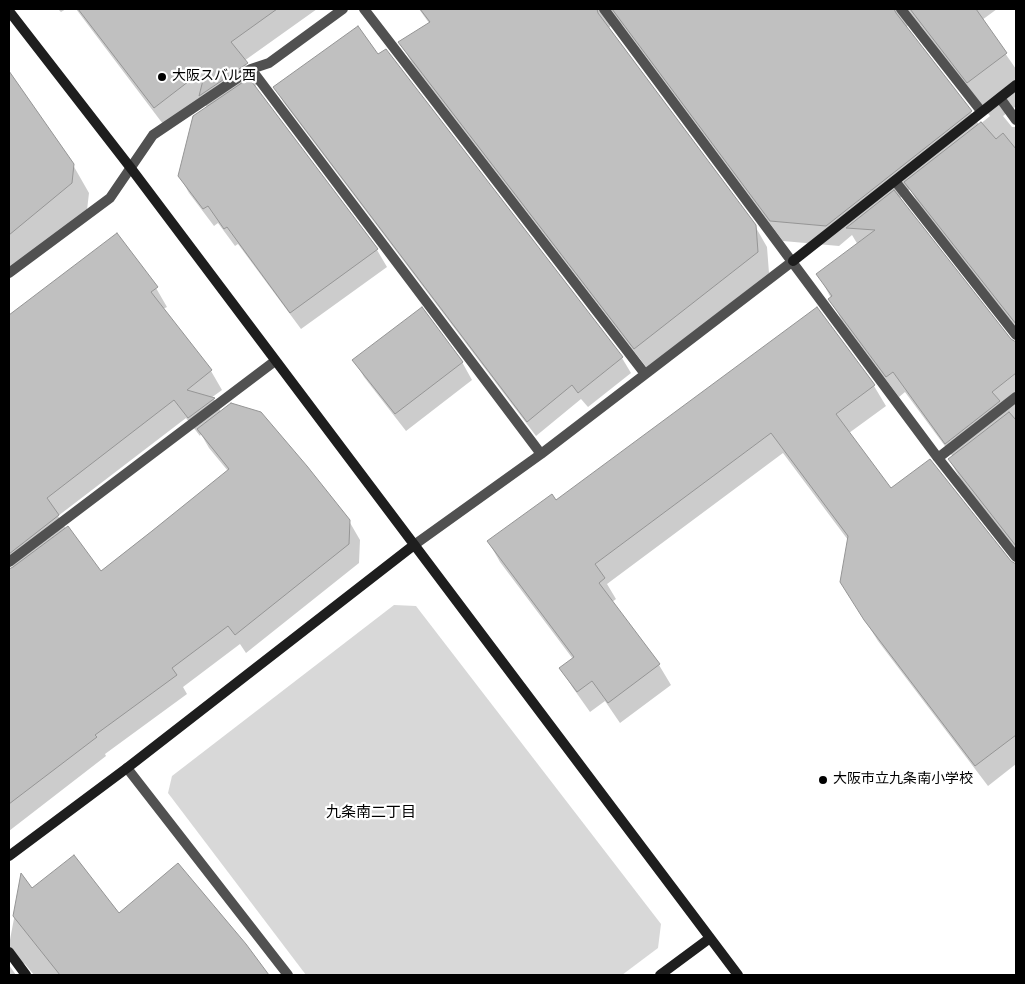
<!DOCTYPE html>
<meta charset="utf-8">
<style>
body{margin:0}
#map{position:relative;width:1025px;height:984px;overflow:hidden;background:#fff;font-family:Overpass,sans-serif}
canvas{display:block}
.frame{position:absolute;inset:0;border:10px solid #000;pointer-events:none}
</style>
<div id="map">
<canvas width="1025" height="984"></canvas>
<div class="frame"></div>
</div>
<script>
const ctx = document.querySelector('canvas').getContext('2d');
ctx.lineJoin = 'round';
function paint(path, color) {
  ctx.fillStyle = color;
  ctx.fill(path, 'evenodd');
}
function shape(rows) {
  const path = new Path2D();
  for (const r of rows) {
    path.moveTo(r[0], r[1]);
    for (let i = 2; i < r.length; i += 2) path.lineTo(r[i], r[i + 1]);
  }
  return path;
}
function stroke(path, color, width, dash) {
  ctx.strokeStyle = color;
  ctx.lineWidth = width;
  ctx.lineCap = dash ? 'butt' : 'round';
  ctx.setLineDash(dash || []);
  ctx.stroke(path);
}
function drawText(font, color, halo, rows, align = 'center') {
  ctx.font = font + ' Overpass,"Noto Sans JP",sans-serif';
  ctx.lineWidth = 4.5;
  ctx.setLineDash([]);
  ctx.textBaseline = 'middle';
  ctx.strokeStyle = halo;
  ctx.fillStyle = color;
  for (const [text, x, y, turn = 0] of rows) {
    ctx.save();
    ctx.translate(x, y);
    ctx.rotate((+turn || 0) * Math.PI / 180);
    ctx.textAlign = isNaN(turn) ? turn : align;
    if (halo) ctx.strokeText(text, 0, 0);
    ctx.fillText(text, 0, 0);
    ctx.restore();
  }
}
const green = shape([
 [394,605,416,606,661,924,658,948,622,975,306,975,168,793,172,776]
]);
const shadow = shape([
 [58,9,66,9,61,12],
 [76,9,317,9,244,61,258,84,254,87,377,250,387,267,301,329,238,244,235,246,218,223,214,226,189,193,179,175,207,108,203,100,166,128],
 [419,9,997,9,982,20,1016,69,1016,109,1015,107,1003,116,1012,127,1016,127,1016,328,918,203,910,189,899,199,1010,340,1016,343,1016,550,961,480,949,459,953,457,905,392,899,397,841,319,830,299,831,298,818,274,858,245,852,235,839,246,783,241,623,26,619,23,612,24,609,28,755,226,767,247,769,273,647,368,412,63,400,42,429,23],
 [909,24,920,25,990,116,979,125,971,112,906,28],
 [386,51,622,358,631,373,588,407,581,399,536,436,284,103,275,88,378,56],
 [9,73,73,165,89,193,87,210,9,275],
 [117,235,156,288,167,307,163,309,211,371,222,390,211,398,214,399,221,412,349,521,360,540,359,563,246,653,240,644,183,687,187,694,105,754,106,756,9,831,9,566,11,569,14,569,9,561,9,317],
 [186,418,200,436,201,434,209,448,228,471,100,572,66,529,58,516],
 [817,308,874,386,886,406,849,433,891,490,1016,565,1016,764,988,786,878,641,854,603,848,540,783,453,607,584,616,599,612,602,659,665,671,685,620,723,605,701,590,712,573,688,561,668,573,659,500,562,488,541,556,501],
 [354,360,462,362,472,380,406,431,364,377],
 [22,876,32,890,119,915,264,972,267,975,34,975,25,964,18,961,9,945],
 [9,965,16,975,9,975]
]);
const building = shape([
 [78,9,277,9,231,42,248,63,199,96,206,68,154,108,78,9],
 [420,9,597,9,598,13,756,225,758,252,634,349,398,42,430,22,420,9],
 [612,9,894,9,896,13,972,111,826,226,770,221,612,9],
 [910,9,976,9,1007,53,967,83,910,9],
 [358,26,378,54,386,49,623,357,578,393,572,385,527,422,273,87,358,26],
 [9,71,74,164,72,183,9,235,9,71],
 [249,78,378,249,290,313,227,227,224,229,208,206,203,209,178,176,193,116,249,78],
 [981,122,996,139,1003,133,1016,149,1016,324,904,182,981,122],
 [894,190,1011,339,1016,342,1016,373,992,392,1000,401,945,444,893,372,886,377,828,299,832,296,816,274,875,230,846,228,894,190],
 [117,233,158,287,151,292,212,370,187,390,215,398,188,418,174,400,47,498,59,515,9,554,9,315,117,233],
 [422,307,463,362,395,414,352,360,422,307],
 [817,307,875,385,836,414,891,488,930,459,1011,561,1016,564,1016,735,975,766,864,620,840,582,848,536,771,433,595,564,605,578,599,583,660,664,608,703,592,681,577,692,559,668,574,657,487,541,552,494,556,500,817,307],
 [231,403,261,412,307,466,350,520,349,544,235,635,228,626,172,668,177,675,95,735,97,737,9,804,9,569,13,567,68,526,101,571,152,531,229,469,197,429,231,403],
 [1009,412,1016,420,1016,546,948,459,1009,412],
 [74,855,119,913,178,863,246,944,269,975,60,975,13,916,21,873,32,888,74,855]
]);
const street = shape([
 [364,9,645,374],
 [604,9,938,458,1016,557],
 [901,9,981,111],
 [251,69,541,454],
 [1000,98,1016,120],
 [895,181,1016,335],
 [9,273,110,198,153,135,251,69,269,63,343,9],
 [938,458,1016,397],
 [414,545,541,454,793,261],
 [9,562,275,361],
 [127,768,288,975]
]);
const secondary = shape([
 [9,11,130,167,738,975],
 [793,261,1016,85],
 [9,856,127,768,414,545],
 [9,952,26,975],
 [660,975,710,938]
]);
const markers = [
 [162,77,5,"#000"],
 [823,780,5,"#000"]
];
const poiNames = [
 ["大阪スバル西",172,77],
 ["大阪市立九条南小学校",833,780]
];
const neighbourhoodNames = [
 ["九条南二丁目",371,814]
];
paint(green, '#d8d8d8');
paint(shadow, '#0003');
paint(building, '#c0c0c0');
stroke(building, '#959595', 1);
stroke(street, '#515151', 10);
stroke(secondary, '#1e1e1e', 10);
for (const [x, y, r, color] of markers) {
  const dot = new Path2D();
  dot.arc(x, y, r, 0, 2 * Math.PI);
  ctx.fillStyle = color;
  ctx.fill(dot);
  stroke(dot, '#fff', 2);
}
drawText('14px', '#000', '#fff', poiNames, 'left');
drawText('15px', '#000', '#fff', neighbourhoodNames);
</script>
